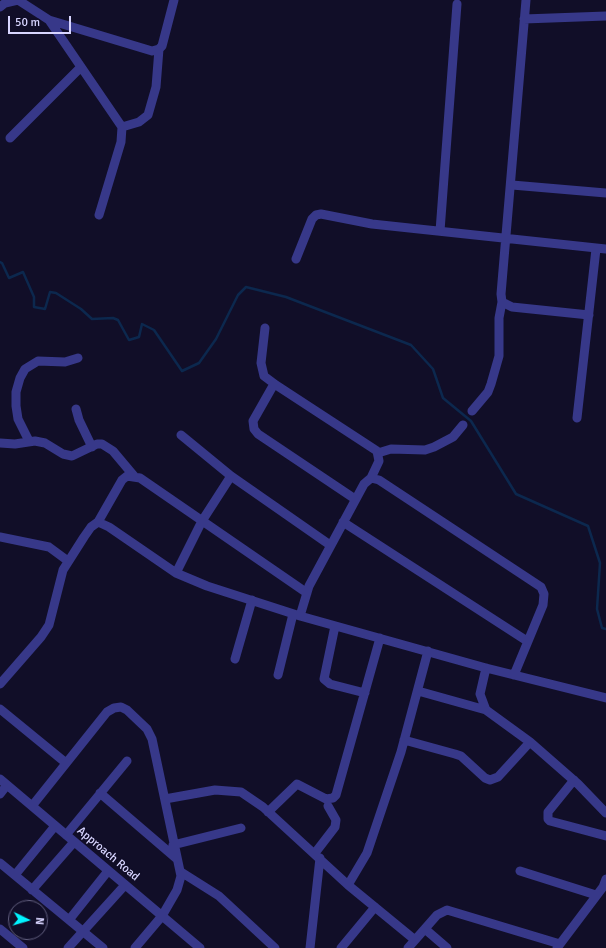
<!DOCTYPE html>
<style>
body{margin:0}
#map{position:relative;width:606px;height:948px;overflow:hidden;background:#110e28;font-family:Signika,sans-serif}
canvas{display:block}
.north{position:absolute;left:8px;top:900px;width:40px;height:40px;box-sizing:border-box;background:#110e28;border:1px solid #615e7e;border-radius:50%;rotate:95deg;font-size:11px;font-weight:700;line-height:16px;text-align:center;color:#d8d5ff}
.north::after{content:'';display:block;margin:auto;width:14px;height:18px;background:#01f3ff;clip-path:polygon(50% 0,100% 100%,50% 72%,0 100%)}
.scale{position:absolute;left:8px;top:16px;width:63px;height:18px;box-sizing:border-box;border:2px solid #d8d5ff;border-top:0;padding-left:5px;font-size:12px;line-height:14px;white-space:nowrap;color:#d8d5ff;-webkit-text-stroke:3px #110e28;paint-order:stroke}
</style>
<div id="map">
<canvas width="606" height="948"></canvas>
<div class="north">N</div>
<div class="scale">50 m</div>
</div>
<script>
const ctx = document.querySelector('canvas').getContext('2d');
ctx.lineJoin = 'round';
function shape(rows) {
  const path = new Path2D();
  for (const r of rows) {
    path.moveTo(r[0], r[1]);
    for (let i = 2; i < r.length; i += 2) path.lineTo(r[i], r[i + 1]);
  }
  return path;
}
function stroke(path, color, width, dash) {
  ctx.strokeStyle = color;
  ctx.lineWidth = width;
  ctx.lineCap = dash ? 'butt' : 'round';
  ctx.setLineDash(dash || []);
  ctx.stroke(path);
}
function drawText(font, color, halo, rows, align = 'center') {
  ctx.font = font + ' Signika,sans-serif';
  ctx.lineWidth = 3;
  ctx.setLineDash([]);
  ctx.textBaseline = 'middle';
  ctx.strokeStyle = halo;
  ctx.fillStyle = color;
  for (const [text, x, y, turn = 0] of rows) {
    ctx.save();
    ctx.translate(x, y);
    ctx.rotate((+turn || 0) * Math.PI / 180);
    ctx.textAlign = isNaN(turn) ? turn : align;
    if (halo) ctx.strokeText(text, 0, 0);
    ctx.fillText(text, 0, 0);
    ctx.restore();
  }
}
const stream = shape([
 [0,262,2,263,9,278,23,272,34,297,34,307,45,309,50,292,56,293,81,309,92,319,113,318,118,320,129,340,139,337,142,324,154,330,182,371,199,363,216,339,238,295,246,287,286,297,411,345,433,369,443,398,471,421,516,494,588,526,600,563,597,609,602,628,606,629]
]);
const street = shape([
 [526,0,501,294,502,302,512,307,589,315],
 [0,7,5,3,18,0,49,20,152,51,159,49,162,46,174,0],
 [524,19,606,16],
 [49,20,122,127,121,142,99,215],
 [122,127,139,122,148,115,156,87,159,49],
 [10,138,81,67],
 [512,185,606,193],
 [440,231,457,4],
 [296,259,312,219,316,215,321,214,372,224,606,249],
 [265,328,261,363,264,376,276,385,377,451,379,461,371,478],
 [274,384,253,421,254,429,258,434,355,499],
 [76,409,79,420,92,447],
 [472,411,488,392,491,384,499,356,499,318,502,302],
 [577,418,596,249],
 [181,435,231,476,330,545],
 [29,441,18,419,16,406,16,392,20,378,25,369,38,361,65,362,78,358],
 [0,443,15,444,35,441,45,443,63,454,72,456,97,444,102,444,113,451,134,476],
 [378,453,391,449,425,450,434,447,453,437,463,425],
 [98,522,109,527,176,573,207,586,300,616,486,668,606,698],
 [343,522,527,641],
 [0,537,49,547,68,561],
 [176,573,202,521,231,476],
 [300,616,309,586,364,484,371,478,379,480,541,587,544,594,543,605,514,675],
 [335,626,324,679,330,684,365,693],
 [235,659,252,600],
 [486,668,480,694,486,710,530,742,578,784,606,813],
 [278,675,293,614],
 [0,684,41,637,49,625,63,570,84,537,91,527,98,522,122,480,127,476,140,478,307,593],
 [418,691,486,710],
 [0,709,66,763],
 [404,740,455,754,461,756,485,778,490,780,498,777,530,742],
 [0,779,200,948],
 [574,780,548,812,548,819,550,821,606,836],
 [100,793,177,859],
 [0,794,7,785],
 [165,799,215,790,241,792,263,807,348,885,415,940],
 [32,806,107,712,114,708,121,707,127,710,147,729,152,739,181,876,177,890,162,916,135,948],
 [268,812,297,784,326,799,333,798,336,795,380,638],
 [66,835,127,761],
 [173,845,241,828],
 [315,853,335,827,336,820,328,806],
 [0,863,103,948],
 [520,871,596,895],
 [181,872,219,896,275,948],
 [15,875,55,826],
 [348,885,367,853,401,752,428,651],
 [32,890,74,842],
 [69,920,108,871],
 [0,929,23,948],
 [425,929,447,948],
 [68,948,125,885],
 [310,948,320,858],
 [341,948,375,907],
 [408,948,437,915,447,910,560,944],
 [557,948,603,887,606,879]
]);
const streetNames = [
 ["Approach Road",108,854,40]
];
stroke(stream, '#0c284e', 2.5);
stroke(street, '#373889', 9);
drawText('12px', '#d8d5ff', '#110e28', streetNames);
</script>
